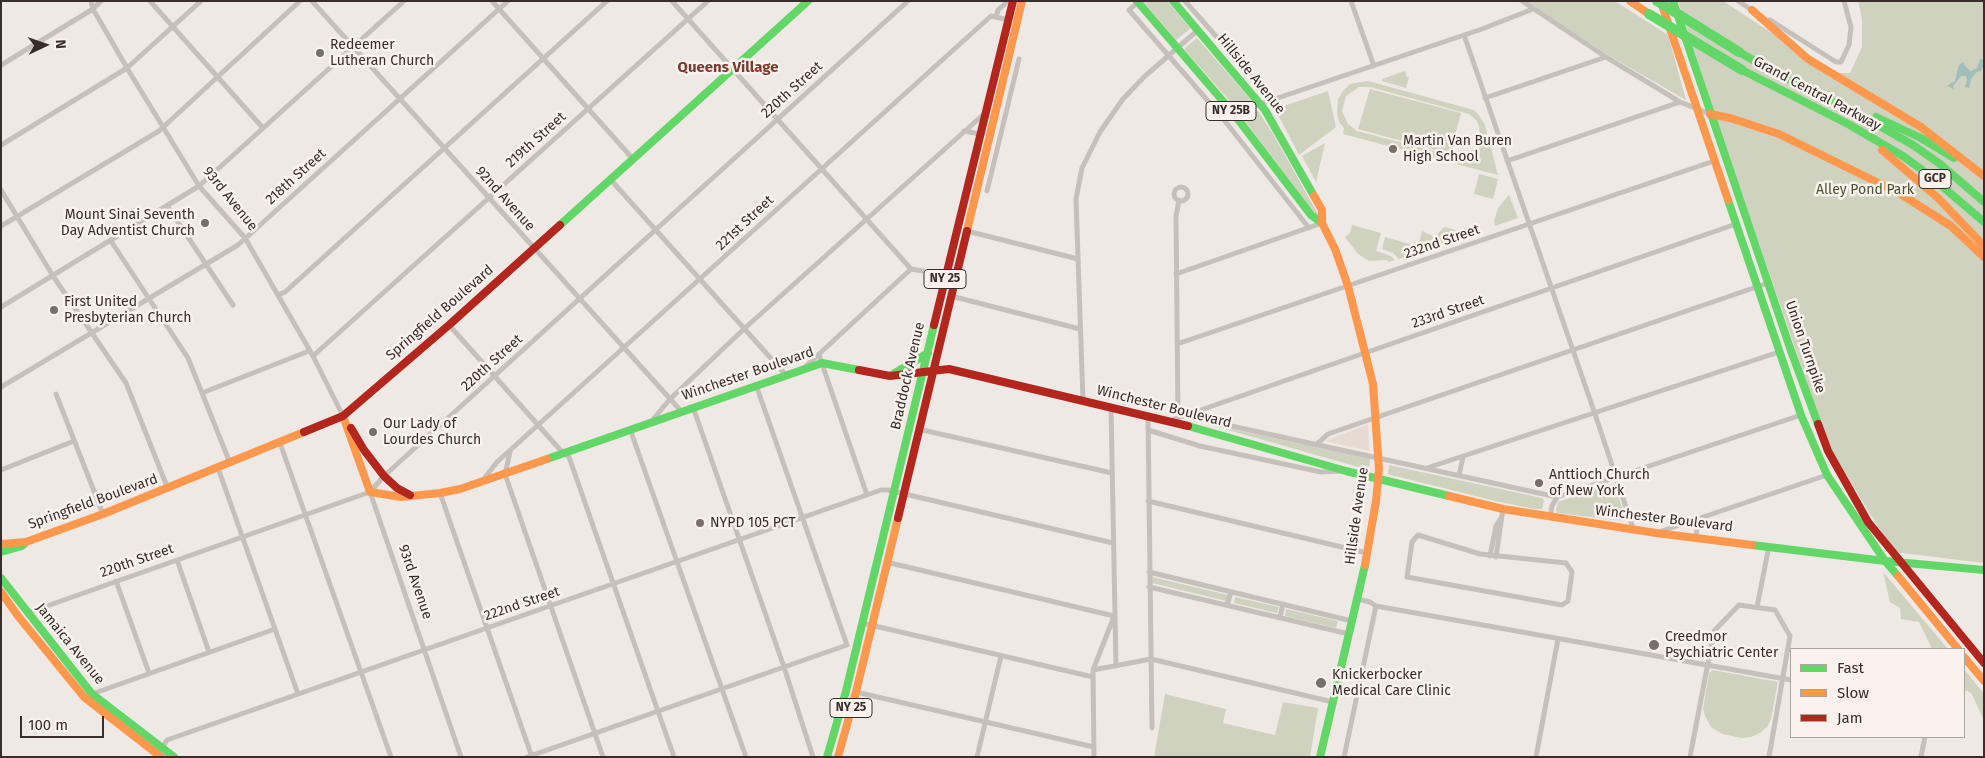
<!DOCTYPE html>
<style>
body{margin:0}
#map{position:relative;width:1985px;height:758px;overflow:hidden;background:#eee9e4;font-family:"Fira Sans",sans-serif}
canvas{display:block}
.frame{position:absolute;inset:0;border:2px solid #372e2b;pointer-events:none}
.legend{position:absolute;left:1790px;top:648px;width:175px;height:90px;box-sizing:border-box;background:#f9f2ed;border:1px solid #aba49f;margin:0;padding:6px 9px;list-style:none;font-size:15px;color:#372e2b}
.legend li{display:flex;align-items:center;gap:10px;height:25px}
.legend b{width:25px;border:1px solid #aba49f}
.north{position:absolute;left:20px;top:20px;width:50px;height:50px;-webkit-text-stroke:4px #f9f2ed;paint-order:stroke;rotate:87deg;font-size:14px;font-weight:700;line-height:20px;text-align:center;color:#372e2b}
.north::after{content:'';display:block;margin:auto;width:18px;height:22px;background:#372e2b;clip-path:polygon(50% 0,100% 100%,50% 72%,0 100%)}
.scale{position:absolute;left:20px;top:716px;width:84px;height:22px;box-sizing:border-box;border:2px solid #372e2b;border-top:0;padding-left:6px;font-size:15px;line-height:18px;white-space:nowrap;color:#372e2b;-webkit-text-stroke:4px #f9f2ed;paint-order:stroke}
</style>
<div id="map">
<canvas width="1985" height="758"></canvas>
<div class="frame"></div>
<ul class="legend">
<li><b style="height:6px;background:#63d668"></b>Fast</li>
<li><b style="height:6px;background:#ff974d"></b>Slow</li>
<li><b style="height:6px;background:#b3261e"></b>Jam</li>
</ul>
<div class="north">N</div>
<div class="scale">100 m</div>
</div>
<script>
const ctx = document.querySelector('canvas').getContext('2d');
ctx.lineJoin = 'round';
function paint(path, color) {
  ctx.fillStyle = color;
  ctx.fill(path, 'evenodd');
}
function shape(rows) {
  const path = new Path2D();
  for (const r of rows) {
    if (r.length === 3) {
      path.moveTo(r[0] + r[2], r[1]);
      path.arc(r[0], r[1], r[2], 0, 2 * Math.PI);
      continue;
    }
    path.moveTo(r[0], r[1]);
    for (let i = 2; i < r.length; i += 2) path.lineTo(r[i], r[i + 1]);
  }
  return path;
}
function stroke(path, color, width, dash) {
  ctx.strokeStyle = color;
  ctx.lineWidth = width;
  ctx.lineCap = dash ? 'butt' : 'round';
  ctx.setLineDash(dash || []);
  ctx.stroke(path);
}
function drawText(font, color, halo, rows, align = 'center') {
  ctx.font = font + ' "Fira Sans",sans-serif';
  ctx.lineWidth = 5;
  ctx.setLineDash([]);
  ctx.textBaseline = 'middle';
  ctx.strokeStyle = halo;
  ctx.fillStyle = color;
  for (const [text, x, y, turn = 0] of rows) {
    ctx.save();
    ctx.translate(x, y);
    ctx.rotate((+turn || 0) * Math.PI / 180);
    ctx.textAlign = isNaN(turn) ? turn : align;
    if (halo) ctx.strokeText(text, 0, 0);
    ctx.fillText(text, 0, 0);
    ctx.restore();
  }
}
const green = shape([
 [1143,1,1167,1,1190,28,1189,30,1176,40],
 [1524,1,1615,1,1668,35,1686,100,1608,55],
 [1678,1,1723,1,1775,35,1823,73,1850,73,1862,47,1862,19,1858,1,1984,1,1984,563,1894,552,1829,447,1718,124],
 [1197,38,1251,100,1250,102,1235,107,1185,50,1185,48],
 [1405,71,1407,77,1409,77,1406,88,1382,81,1382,79],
 [1368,81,1474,110,1479,115,1485,125,1498,175,1343,134,1344,128,1339,122,1337,112,1338,99,1343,91,1350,84],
 [1359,87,1370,87,1469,114,1476,120,1479,126,1480,137,1478,144,1468,154,1457,157,1357,131,1348,124,1342,111,1346,96],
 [1370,89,1461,113,1450,154,1358,129],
 [1328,91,1336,127,1299,155,1275,109],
 [1258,111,1272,132,1318,214,1316,215,1243,118,1244,115],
 [1325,143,1316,182,1302,156],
 [1479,174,1498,179,1493,199,1474,194],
 [1509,195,1518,218,1495,226,1494,221,1498,208],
 [1352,225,1381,233,1376,251,1391,256,1395,260,1388,262,1387,260,1369,261,1358,254,1345,237,1350,233],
 [1444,227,1470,234,1399,259,1393,253,1382,249,1385,237,1413,245,1414,242,1419,243,1422,231,1435,237],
 [1207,424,1370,458,1369,470],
 [1389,465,1542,498,1544,500,1542,509,1535,509,1495,501,1391,475,1388,474],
 [1611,484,1614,485,1626,518,1625,521,1557,513,1556,510,1558,502],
 [1883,572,1948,649,1932,649,1919,622,1901,619,1900,608,1890,602],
 [1152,577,1228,595,1226,601,1152,583],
 [1235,597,1279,607,1277,613,1234,603],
 [1286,609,1338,621,1336,628,1285,616],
 [1964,669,1984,694,1984,721,1972,694,1964,689],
 [1713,670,1778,682,1771,719,1767,727,1760,733,1751,737,1742,738,1722,734,1711,727,1705,716,1703,709,1709,673],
 [1165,694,1226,709,1223,723,1275,735,1283,702,1318,708,1310,757,1154,757]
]);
const plaza = shape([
 [1368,424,1369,451,1325,441,1366,425]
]);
const water = shape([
 [1980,59,1984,60,1984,65,1981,71,1977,72,1971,79,1969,88,1965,87,1967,79,1966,76,1961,76,1953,86,1954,89,1947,86,1955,81,1959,65,1963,62,1966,67,1971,71,1977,68]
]);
const street = shape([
 [91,1,93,9,127,68,199,186,245,238,313,356,343,416],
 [150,1,263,128],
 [312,1,681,411],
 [492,1,633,159],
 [672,1,911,269,946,275],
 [1185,1,1267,94,1270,101],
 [1351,1,1374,66],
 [1522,1,1606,57,1680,102,1710,114],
 [1738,1,1752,10],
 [1138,2,1129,10,1221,116,1309,228],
 [996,17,998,10,1008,1],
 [1770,20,1836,62,1841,62,1849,45,1851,27,1844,1],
 [1464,35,1595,414,1634,531],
 [1,65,93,9,101,1],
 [1485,98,1606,57],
 [1234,114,1260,104,1482,29,1533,9],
 [964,131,980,134],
 [1,145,127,68,201,1],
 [1507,161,1680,102],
 [610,179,785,374],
 [1181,194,7],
 [1,190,53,276,126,383,168,489],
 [987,191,1019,59],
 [168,207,233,305],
 [1,226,159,131,300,1],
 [967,231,1078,259],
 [111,241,188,358,230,463],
 [1176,274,1322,223],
 [278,295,285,292,607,1],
 [951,296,1080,329],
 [1,307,199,186,404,1],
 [449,325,563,453,569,457,674,757],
 [1177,344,1714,161],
 [819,355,867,495],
 [313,356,708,1],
 [805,367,911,269],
 [756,385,847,645],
 [1,387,238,245,508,1],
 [202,393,309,351],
 [56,394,103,514],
 [1083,401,1076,199,1082,168,1100,132,1123,99,1144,77,1198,30],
 [693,407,784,667,813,757],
 [1111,407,1116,666],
 [1148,416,1152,728],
 [1178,419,1176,216,1179,200],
 [1199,419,1557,497],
 [1169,421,1736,224],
 [651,422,670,399,745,328,984,114],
 [630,429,746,757],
 [918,429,1112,473],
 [1148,430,1200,446,1321,472,1340,471],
 [280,443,391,757],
 [1317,444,1328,434,1768,283],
 [510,452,505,474,603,757],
 [218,468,298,694],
 [1427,468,1779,352],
 [1,470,74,441],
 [1459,475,1463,457],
 [483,480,497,462,991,16,1009,20],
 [370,492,461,757],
 [440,493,532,757],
 [1148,501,1367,553],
 [1550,517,1552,506,1557,497,1801,415],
 [1659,532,1827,475],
 [1418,535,1480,554,1566,563,1572,572,1568,601,1562,605,1407,577,1412,542,1418,535],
 [1696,538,1698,519],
 [1490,556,1496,526,1501,518],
 [1496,557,1503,509],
 [177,560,209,652],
 [886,562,1114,616],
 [1149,572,1352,621],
 [116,581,149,673],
 [1149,587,1349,634],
 [1358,599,1370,602,1376,606,1791,680],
 [1227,605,1231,592],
 [1757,607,1769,546],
 [27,613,370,492,384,476,908,1],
 [1280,617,1283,604],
 [862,623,1093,677],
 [1093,670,1151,659,1333,702],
 [856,692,1094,747],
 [92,694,275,629],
 [162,748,167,740,881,490,888,490,1113,543],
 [527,757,847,645],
 [977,757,1001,656],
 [1094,757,1093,670,1113,619],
 [1344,757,1376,606],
 [1536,757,1558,639],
 [1690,757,1714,631,1739,605,1775,610,1790,636,1769,757],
 [1921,757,1925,737]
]);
const fast = shape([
 [1137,1,1234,114,1311,215,1322,223],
 [1173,1,1265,110,1314,196],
 [1673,1,1790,348,1818,424],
 [1739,52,1776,73,1855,112,1913,145,1940,164,1984,202],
 [1742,70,1848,124,1903,156,1929,175,1984,222],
 [1876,117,1921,138,1954,158],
 [1728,200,1801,415,1827,475,1885,561,1898,576],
 [560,225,808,1],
 [890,376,928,353],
 [1188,426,1346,471,1449,496],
 [547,459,822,363,859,370],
 [1752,545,1885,561,1984,570],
 [1,552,22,546,26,542],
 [1,578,92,694,174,757],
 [827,757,846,691,934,325],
 [1320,757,1365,565]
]);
const slow = shape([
 [1630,1,1649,14],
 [1661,2,1728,200],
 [1752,10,1808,59,1921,127,1984,176],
 [1710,114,1730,118,1779,134,1899,193,1951,226,1984,257],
 [1882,150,1938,198,1984,246],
 [1314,196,1322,210,1322,223,1335,249,1348,286,1373,384,1379,469,1376,501,1365,565],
 [967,231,1022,1],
 [343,416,370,492,401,497,440,493,460,489,547,459],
 [1449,496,1503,509,1656,533,1752,545],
 [1,544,26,542,103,514,304,432],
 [1898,576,1958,649],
 [1,592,18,616,84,697,161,757],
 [1964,657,1984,681],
 [838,757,856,692,898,518]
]);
const jam = shape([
 [934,325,1013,1],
 [859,370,890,376,949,369,1188,426],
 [1818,424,1828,451,1868,522,1984,663],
 [351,428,364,450,384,476,397,488,410,495],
 [304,432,343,416,449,325,560,225],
 [898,518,967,231]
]);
const fastBridge = shape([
 [1657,1,1739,52],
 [1649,14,1742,70]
]);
const markers = [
 [320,53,5,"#776f6c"],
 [1393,149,5,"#776f6c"],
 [205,223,5,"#776f6c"],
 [54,310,5,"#776f6c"],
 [373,432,5,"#776f6c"],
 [1539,483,5,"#776f6c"],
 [700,523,5,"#776f6c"],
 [1654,645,6,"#776f6c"],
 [1321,683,6,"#776f6c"]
];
const shields = [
 [1231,111,50],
 [1935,179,32],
 [945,279,42],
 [851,708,42]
];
const shieldNames = [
 ["NY 25B",1231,111],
 ["GCP",1935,179],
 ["NY 25",945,279],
 ["NY 25",851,708]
];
const poiNames = [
 ["Redeemer",330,45],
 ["Lutheran Church",330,61],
 ["Martin Van Buren",1403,141],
 ["High School",1403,157],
 ["Mount Sinai Seventh",195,215,"right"],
 ["Day Adventist Church",195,231,"right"],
 ["First United",64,302],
 ["Presbyterian Church",64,318],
 ["Our Lady of",383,424],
 ["Lourdes Church",383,440],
 ["Anttioch Church",1549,475],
 ["of New York",1549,491],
 ["NYPD 105 PCT",710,523],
 ["Creedmor",1665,637],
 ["Psychiatric Center",1665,653],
 ["Knickerbocker",1332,675],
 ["Medical Care Clinic",1332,691]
];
const streetNames = [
 ["Hillside Avenue",1251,74,51],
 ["220th Street",792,90,-42],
 ["Grand Central Parkway",1817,94,28],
 ["219th Street",536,140,-42],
 ["218th Street",296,177,-42],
 ["93rd Avenue",230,199,51],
 ["92nd Avenue",505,199,48],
 ["221st Street",745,223,-43],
 ["232nd Street",1442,242,-19],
 ["233rd Street",1448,312,-19],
 ["Springfield Boulevard",440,313,-41],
 ["Union Turnpike",1805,347,71],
 ["220th Street",492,363,-42],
 ["Winchester Boulevard",748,374,-19],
 ["Braddock Avenue",908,376,-77],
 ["Winchester Boulevard",1164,407,14],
 ["Springfield Boulevard",93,502,-20],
 ["Hillside Avenue",1357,516,-82],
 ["Winchester Boulevard",1664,519,7],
 ["220th Street",137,561,-19],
 ["93rd Avenue",415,582,71],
 ["222nd Street",522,604,-19],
 ["Jamaica Avenue",70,644,51]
];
const parkNames = [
 ["Alley Pond Park",1865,190]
];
const neighbourhoodNames = [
 ["Queens Village",728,68]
];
paint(green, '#d0d2c0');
paint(plaza, '#e6dbd2');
paint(water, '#a2bebb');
stroke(street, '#c6c0bd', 5);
stroke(fast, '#63d668', 8);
stroke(slow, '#ff974d', 8);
stroke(jam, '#b3261e', 8);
stroke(fastBridge, '#63d668', 10);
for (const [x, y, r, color] of markers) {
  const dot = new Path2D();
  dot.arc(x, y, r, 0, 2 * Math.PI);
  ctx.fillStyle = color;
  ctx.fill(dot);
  stroke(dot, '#f9f2ed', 2);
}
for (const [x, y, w] of shields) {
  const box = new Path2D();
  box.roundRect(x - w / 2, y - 9.5, w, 19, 4);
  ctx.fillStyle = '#f9f2ed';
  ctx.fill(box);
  stroke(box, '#372e2b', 1);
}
drawText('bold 12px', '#372e2b', null, shieldNames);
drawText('14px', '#372e2b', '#f9f2ed', poiNames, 'left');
drawText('14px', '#372e2b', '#f9f2ed', streetNames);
drawText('14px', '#4a5331', '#f9f2ed', parkNames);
drawText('bold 15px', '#7e382c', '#f9f2ed', neighbourhoodNames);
</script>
